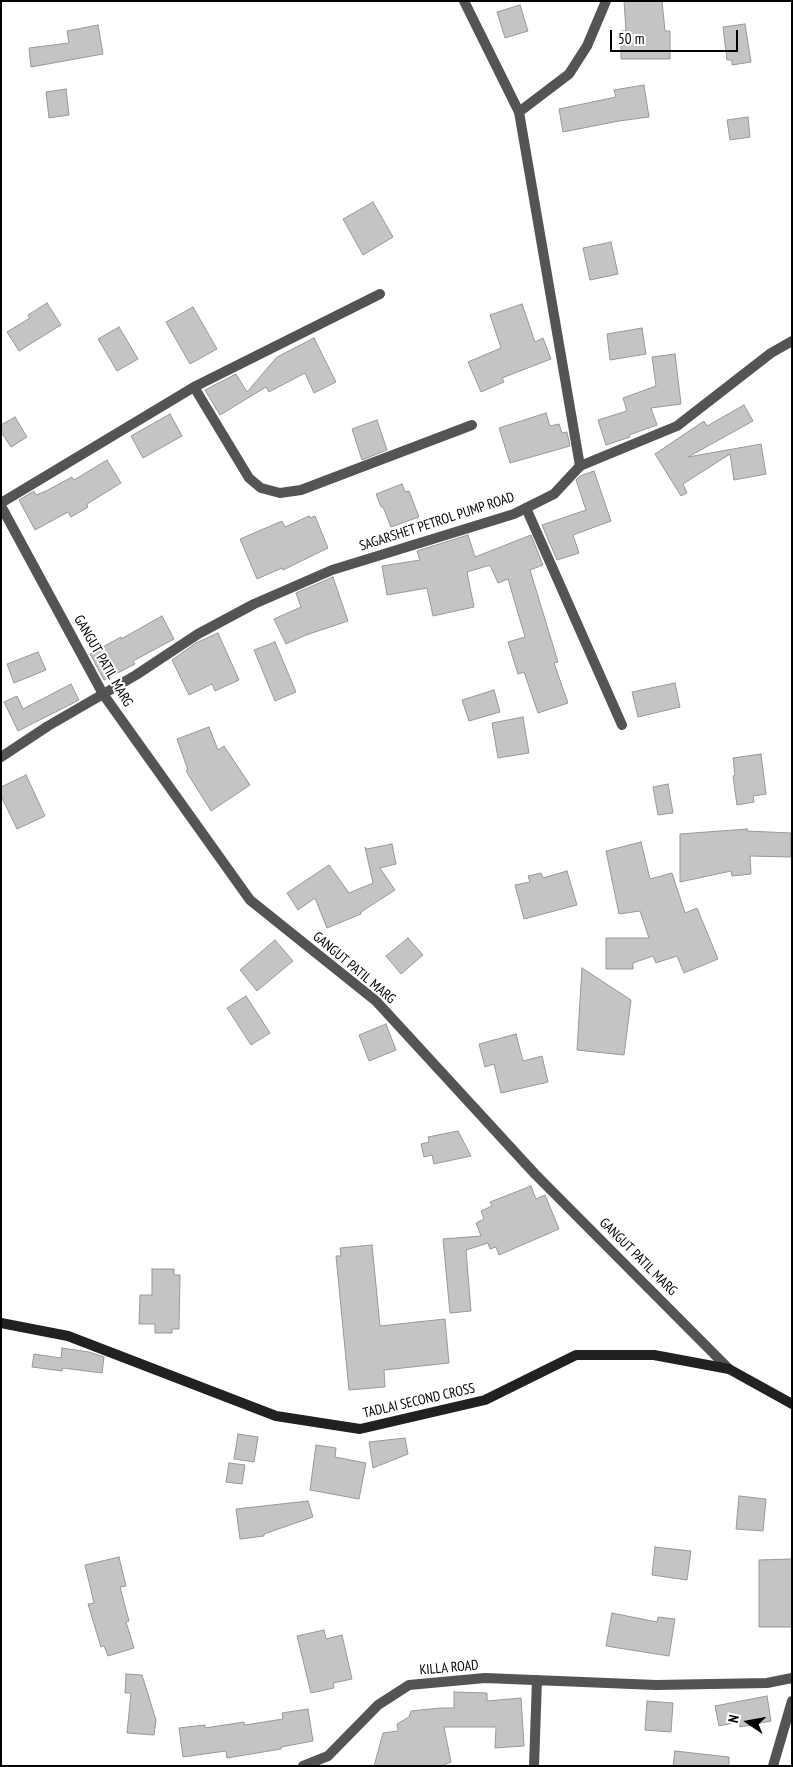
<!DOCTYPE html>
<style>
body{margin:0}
#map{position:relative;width:793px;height:1767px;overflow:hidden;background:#fff;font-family:"PT Sans Narrow",sans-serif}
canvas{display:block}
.frame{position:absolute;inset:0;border:2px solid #000;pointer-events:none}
.north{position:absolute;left:723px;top:1697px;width:50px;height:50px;-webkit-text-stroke:4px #fff;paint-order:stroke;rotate:282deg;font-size:14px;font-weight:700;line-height:20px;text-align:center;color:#000}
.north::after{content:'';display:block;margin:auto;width:18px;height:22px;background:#000;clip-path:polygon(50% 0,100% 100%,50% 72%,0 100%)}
.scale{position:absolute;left:610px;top:30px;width:128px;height:22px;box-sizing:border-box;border:2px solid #000;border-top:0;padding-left:6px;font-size:15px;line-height:18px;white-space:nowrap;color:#000;-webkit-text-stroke:4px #fff;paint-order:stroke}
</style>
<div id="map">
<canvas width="793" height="1767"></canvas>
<div class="frame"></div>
<div class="north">N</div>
<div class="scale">50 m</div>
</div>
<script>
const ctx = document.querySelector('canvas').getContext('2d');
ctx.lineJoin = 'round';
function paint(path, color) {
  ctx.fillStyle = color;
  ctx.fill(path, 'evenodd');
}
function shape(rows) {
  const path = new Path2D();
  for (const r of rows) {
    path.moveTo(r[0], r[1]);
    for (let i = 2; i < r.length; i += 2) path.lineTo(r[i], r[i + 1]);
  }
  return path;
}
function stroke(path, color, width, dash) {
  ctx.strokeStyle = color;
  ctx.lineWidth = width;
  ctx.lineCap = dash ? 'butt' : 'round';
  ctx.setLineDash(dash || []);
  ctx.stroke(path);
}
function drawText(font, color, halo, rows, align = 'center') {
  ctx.font = font + ' "PT Sans Narrow",sans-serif';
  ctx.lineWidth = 4;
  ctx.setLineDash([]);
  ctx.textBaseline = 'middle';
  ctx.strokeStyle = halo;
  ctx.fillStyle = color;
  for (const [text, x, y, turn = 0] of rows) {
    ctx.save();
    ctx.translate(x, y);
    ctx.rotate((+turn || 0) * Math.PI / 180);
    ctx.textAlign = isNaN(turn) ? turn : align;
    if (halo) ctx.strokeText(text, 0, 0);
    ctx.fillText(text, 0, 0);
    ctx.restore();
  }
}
const building = shape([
 [624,1,662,1,665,31,670,31,670,59,621,59,621,31,626,31,624,1],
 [520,5,528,31,505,38,497,12,520,5],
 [745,24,751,62,732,65,732,60,727,60,723,27,745,24],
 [98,25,103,54,31,67,29,48,69,43,67,31,98,25],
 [644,85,649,117,619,121,563,132,559,109,616,97,614,90,644,85],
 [66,89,69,115,49,118,46,92,66,89],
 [748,117,750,137,730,140,727,120,748,117],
 [373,202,393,237,363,255,343,219,373,202],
 [611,242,618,274,590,280,583,248,611,242],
 [47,303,61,325,19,351,7,332,30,318,28,315,47,303],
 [522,304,535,342,543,338,551,359,502,378,504,382,481,392,468,362,501,348,490,315,522,304],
 [193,307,217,349,190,364,166,322,193,307],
 [119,327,138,359,117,371,98,339,119,327],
 [642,328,646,354,610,360,607,334,642,328],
 [314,338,336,382,314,393,305,373,269,392,266,387,220,415,205,390,236,374,247,392,277,357,314,338],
 [675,354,681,404,651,408,657,425,629,435,630,437,606,445,598,420,627,411,623,398,656,386,652,357,675,354],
 [744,405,753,421,688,457,761,444,766,474,734,480,730,454,683,484,687,493,681,496,655,454,704,421,707,426,744,405],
 [546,413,550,426,559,424,562,433,567,432,570,446,510,463,499,428,546,413],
 [170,414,182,436,143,458,131,436,170,414],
 [15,417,27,437,11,447,1,432,1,425,15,417],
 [377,420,387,450,362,460,352,429,377,420],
 [107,460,121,483,87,504,88,507,71,517,68,512,35,530,19,500,34,491,36,495,46,491,72,477,74,480,107,460],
 [594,471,611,521,573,535,579,553,557,560,542,525,586,510,576,480,580,476,594,471],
 [402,484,405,492,409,491,419,517,391,527,383,507,381,507,376,494,402,484],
 [309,516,310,518,315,516,328,548,283,570,282,568,257,579,240,539,282,521,285,527,309,516],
 [468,535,475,557,531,535,543,565,530,570,558,662,554,663,568,703,538,713,524,672,518,674,508,642,525,637,508,579,498,583,490,565,467,572,474,607,433,616,427,588,387,595,382,566,420,560,417,551,468,535],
 [333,577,348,621,306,635,286,644,274,619,301,607,296,593,333,577],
 [162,616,174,639,133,661,135,664,104,680,90,654,121,637,121,639,162,616],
 [218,633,239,680,215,691,212,684,189,695,172,660,196,643,218,633],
 [275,642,296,692,275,701,254,650,275,642],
 [38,652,46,670,14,683,7,664,38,652],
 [675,683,680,707,638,717,632,692,675,683],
 [71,684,79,700,18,731,4,702,17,696,23,709,71,684],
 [494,690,500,712,469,721,462,700,494,690],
 [523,717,529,753,498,758,492,723,523,717],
 [209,727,218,750,224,746,250,785,211,811,186,771,188,770,177,739,209,727],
 [761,754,766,794,753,796,754,802,737,805,733,776,735,775,733,758,761,754],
 [26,775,45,816,17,829,1,796,1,787,26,775],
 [668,784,673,813,658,815,653,787,668,784],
 [747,829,747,831,791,833,791,857,750,856,751,874,732,876,731,871,680,882,680,834,747,829],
 [641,842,650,879,672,873,685,913,697,908,718,959,684,973,677,956,656,963,653,956,633,963,633,969,606,969,606,938,649,938,640,911,619,914,606,851,641,842],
 [392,844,396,864,380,868,395,890,361,912,361,914,327,928,315,898,298,910,287,893,329,865,349,893,373,883,365,847,367,849,392,844],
 [567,871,577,905,524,919,515,885,530,882,528,876,541,873,543,878,567,871],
 [408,938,423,955,401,974,386,956,408,938],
 [275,940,293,961,257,991,240,970,275,940],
 [582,968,631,1000,624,1055,577,1050,582,968],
 [246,996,270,1033,251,1045,227,1008,246,996],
 [386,1024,396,1050,369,1061,359,1035,386,1024],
 [516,1034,523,1061,542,1056,548,1082,501,1093,494,1064,485,1067,479,1044,516,1034],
 [458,1131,471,1156,434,1164,432,1155,424,1157,421,1144,429,1142,428,1137,458,1131],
 [531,1186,536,1199,545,1195,559,1229,499,1255,496,1247,490,1249,488,1243,466,1250,471,1311,450,1313,443,1239,481,1236,476,1223,484,1219,481,1211,492,1206,490,1202,531,1186],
 [372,1245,380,1326,445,1319,449,1363,384,1370,385,1387,349,1390,336,1256,341,1256,340,1248,372,1245],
 [152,1269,174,1269,174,1275,180,1275,179,1329,172,1329,172,1333,155,1333,155,1324,139,1324,140,1295,152,1295,152,1269],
 [62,1348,89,1352,104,1357,102,1373,63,1368,62,1371,32,1367,34,1354,61,1358,62,1348],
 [238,1434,258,1437,254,1462,234,1459,238,1434],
 [405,1438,408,1454,373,1468,369,1442,405,1438],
 [316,1445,336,1448,335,1457,366,1463,359,1499,310,1490,316,1445],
 [229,1463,245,1465,242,1484,226,1482,229,1463],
 [739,1496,766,1499,763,1531,736,1529,739,1496],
 [308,1501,313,1517,264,1534,264,1536,240,1539,236,1509,308,1501],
 [655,1547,691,1551,687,1580,652,1575,655,1547],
 [119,1557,126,1586,120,1587,129,1621,126,1622,134,1648,108,1656,104,1646,101,1647,88,1604,94,1603,85,1565,119,1557],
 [792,1559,792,1627,759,1627,759,1560,792,1559],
 [612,1613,657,1622,658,1617,675,1619,669,1656,606,1646,612,1613],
 [324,1630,326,1639,342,1635,352,1679,333,1683,334,1688,311,1693,297,1636,324,1630],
 [126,1674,142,1675,156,1720,154,1735,127,1733,131,1693,125,1693,126,1674],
 [454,1692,487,1693,487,1701,521,1698,524,1746,495,1748,496,1727,444,1727,451,1762,441,1766,374,1766,383,1733,398,1731,397,1724,409,1717,411,1711,440,1708,454,1708,454,1692],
 [767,1696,771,1721,740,1727,739,1722,719,1726,715,1706,767,1696],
 [647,1701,673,1703,671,1732,645,1730,647,1701],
 [308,1709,313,1741,281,1747,281,1749,227,1758,226,1751,183,1757,179,1728,205,1725,205,1728,244,1722,245,1725,283,1719,282,1713,308,1709],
 [675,1751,729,1757,729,1766,673,1766,675,1751]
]);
const minor = shape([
 [464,1,519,112,580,466],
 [519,112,569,74,587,46,606,1],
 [194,387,249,478,261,488,280,493,301,490,472,425],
 [1,503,194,387,380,294],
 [526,508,622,725]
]);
const tertiary = shape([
 [1,506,103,694,250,900,376,1001,535,1174,729,1369],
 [1,757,48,726,136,675,198,634,254,604,332,570,514,514,554,494,580,466,677,426,771,353,792,341],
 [303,1766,328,1756,378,1705,409,1685,485,1678,656,1685,767,1683,792,1678],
 [534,1766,537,1680],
 [773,1766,792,1701]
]);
const secondary = shape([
 [1,1323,68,1336,276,1416,360,1429,485,1400,576,1355,654,1355,729,1369,792,1404]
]);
const streetNames = [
 ["SAGARSHET PETROL PUMP ROAD",437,522,-18],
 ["GANGUT PATIL MARG",103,661,60],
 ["GANGUT PATIL MARG",354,968,40],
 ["GANGUT PATIL MARG",638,1257,45],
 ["TADLAI SECOND CROSS",419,1401,-13],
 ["KILLA ROAD",449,1668,-5]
];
paint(building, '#c4c4c4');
stroke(building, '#989898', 1);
stroke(minor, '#545454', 10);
stroke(tertiary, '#545454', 10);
stroke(secondary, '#212121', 10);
drawText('14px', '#000', '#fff', streetNames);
</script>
